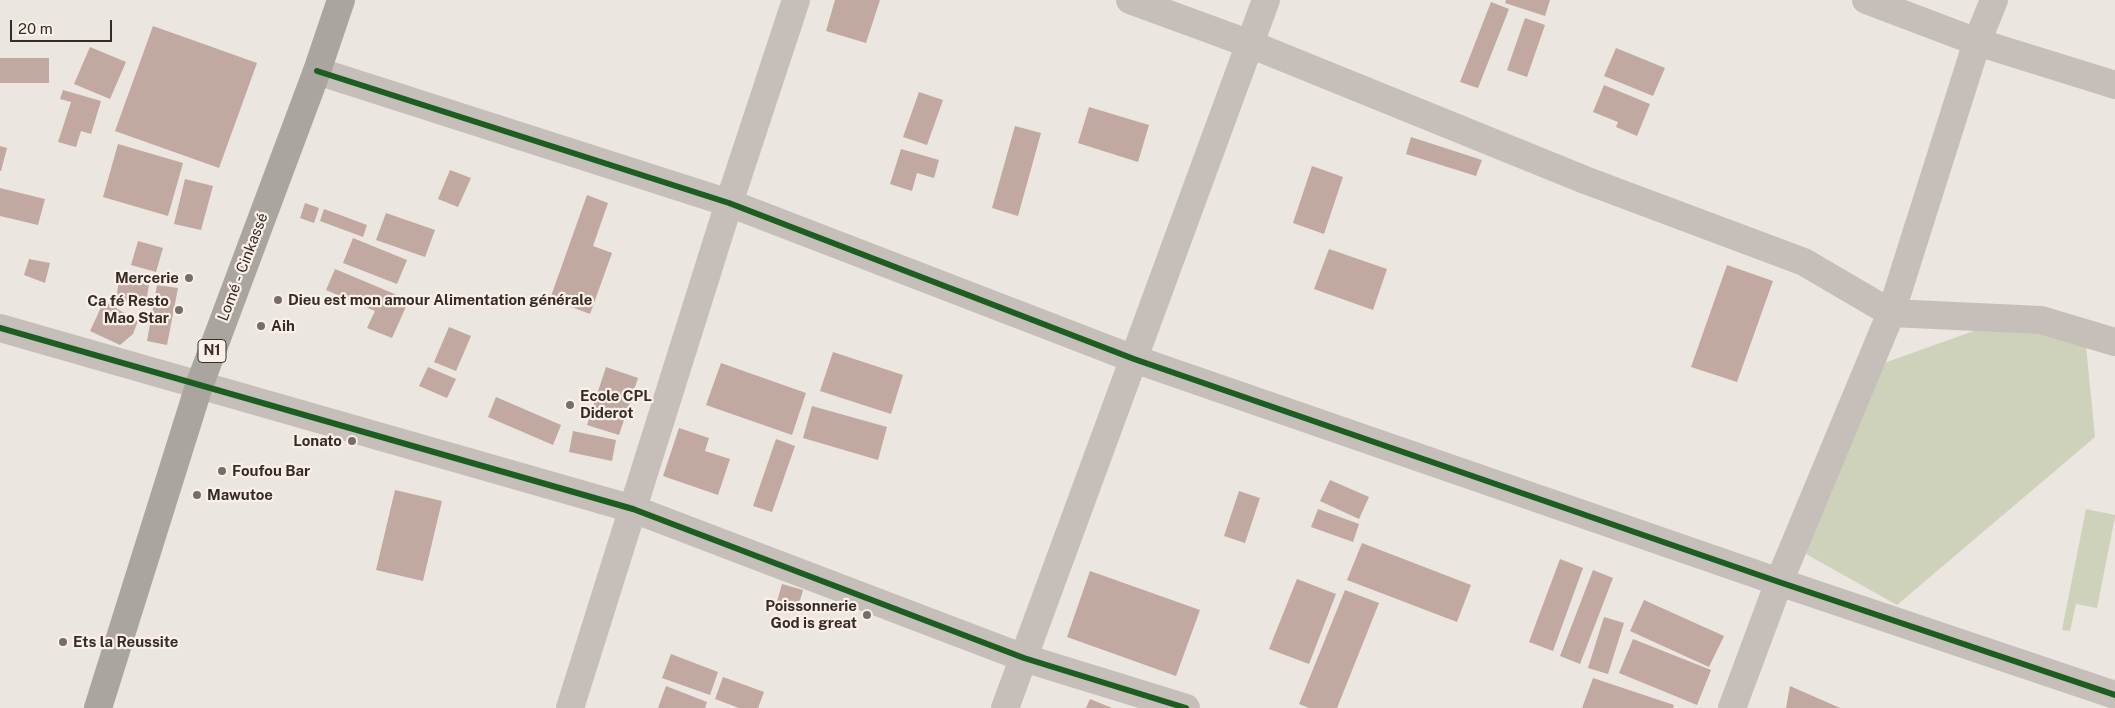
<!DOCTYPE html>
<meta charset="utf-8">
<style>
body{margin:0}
#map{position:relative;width:2115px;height:708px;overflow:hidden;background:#ece6e0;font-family:"Public Sans",sans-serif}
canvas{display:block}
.scale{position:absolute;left:10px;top:20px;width:102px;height:22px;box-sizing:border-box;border:2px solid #372b27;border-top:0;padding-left:6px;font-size:15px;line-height:18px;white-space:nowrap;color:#372b27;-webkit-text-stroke:4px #faf0e7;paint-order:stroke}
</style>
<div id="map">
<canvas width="2115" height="708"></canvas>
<div class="scale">20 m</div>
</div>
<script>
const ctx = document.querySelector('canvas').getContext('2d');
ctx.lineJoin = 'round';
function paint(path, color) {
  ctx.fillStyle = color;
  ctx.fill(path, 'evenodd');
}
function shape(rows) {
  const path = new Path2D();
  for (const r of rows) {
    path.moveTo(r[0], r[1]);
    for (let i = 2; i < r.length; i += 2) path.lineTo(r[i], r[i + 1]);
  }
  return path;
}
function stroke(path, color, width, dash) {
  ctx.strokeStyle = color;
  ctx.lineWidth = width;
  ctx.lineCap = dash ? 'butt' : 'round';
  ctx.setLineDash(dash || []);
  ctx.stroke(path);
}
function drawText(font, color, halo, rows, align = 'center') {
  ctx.font = font + ' "Public Sans",sans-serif';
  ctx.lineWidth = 4.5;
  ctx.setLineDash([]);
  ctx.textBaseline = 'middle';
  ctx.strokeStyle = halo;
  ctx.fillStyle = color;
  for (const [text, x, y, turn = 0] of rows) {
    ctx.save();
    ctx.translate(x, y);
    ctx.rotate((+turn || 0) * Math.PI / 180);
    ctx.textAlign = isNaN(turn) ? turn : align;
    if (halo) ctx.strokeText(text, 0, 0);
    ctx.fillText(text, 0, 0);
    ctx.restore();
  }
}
const green = shape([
 [2002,321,2086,346,2095,437,1897,605,1806,554,1838,458,1884,363],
 [2086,509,2115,515,2115,517,2097,608,2076,604,2070,631,2062,630]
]);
const building = shape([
 [835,0,880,0,866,43,826,31],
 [1506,0,1550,0,1545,16,1505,3],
 [1491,2,1509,9,1478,88,1460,82],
 [1525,18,1545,25,1527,77,1507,70],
 [153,26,257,63,219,168,115,131],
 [90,47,126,62,110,99,74,84],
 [1616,48,1665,68,1653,96,1604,76],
 [0,58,49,58,49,83,0,83],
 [1604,85,1650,104,1637,136,1616,127,1618,122,1593,112],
 [63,90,101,101,91,134,81,131,76,147,58,142,71,102,60,99],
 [919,92,943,100,927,145,903,137],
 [1089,107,1149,125,1138,162,1078,143],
 [1015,126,1041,133,1018,216,992,208],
 [1411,137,1482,160,1476,176,1406,154],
 [118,144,183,163,168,216,103,197],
 [0,146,7,148,1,171,0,171],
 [901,149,939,160,934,178,917,173,912,191,890,184],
 [1312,166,1343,177,1324,234,1293,223],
 [450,170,471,178,458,207,438,199],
 [185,179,213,186,201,230,174,224],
 [0,188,45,199,38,225,0,216],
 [587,195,608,203,593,246,612,253,590,314,550,299],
 [305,203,319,208,314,223,300,218],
 [324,209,367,225,363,237,320,221],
 [386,213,435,230,425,257,376,240],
 [353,238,407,260,397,284,343,263],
 [138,241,163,248,156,272,131,265],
 [1329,249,1387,269,1373,310,1314,289],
 [29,259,50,263,45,283,24,275],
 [1727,265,1773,281,1737,382,1691,367],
 [335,269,409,300,392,338,367,328,375,311,326,290],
 [120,273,150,277,146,304,116,300],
 [157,285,178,288,167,345,147,341],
 [104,301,138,321,133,334,120,345,90,331],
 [449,327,471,336,456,371,434,362],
 [833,352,903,375,891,414,820,391],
 [721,363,806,393,792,435,706,405],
 [428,367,456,379,447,398,419,386],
 [606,367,638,378,619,435,587,425],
 [496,397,561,425,553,445,488,417],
 [812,406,887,427,878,460,803,438],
 [679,428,709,438,705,451,730,459,718,495,663,476],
 [573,431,616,440,612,461,569,452],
 [776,439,795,446,772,512,753,506],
 [1330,480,1369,497,1359,519,1320,501],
 [395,490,442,501,423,581,376,570],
 [1239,491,1260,498,1245,543,1224,536],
 [1318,509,1359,524,1353,542,1311,527],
 [1362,543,1471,585,1457,622,1347,580],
 [1560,559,1583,568,1553,651,1529,642],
 [1593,570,1613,578,1580,664,1560,656],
 [1090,571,1200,610,1176,676,1067,637],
 [1297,579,1336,594,1309,664,1269,649],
 [782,584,803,590,797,611,776,605],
 [1345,590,1379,603,1337,708,1309,708,1299,704],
 [1644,600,1724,636,1709,667,1630,631],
 [1604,617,1624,623,1608,674,1588,668],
 [1633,639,1711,670,1697,705,1619,673],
 [671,654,718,672,710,695,662,678],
 [723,677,764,692,758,708,739,708,715,699],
 [1593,678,1674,705,1673,708,1582,708],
 [666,686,707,702,705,708,658,708],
 [1790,686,1840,708,1786,708],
 [1090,699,1112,708,1086,708]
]);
const minor = shape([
 [1130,0,1250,44,1585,180,1804,262,1891,313,2041,320,2115,342],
 [1866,0,1977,42,2115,85],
 [317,71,729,203,1134,359,1779,582,2115,695],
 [0,328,633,509,1024,658,1186,708],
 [570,708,729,203,796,0],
 [1005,708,1266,0],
 [1732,708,1779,582,1891,313,1977,42,1994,0]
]);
const highway = shape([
 [98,708,199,386,317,71,341,0]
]);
const cycleway = shape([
 [317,71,729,203,1134,359,1779,582,2115,695],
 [0,328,633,509,1024,658,1186,708]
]);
const markers = [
 [189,278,5,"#766c68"],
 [278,300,5,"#766c68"],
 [179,310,5,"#766c68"],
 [261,326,5,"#766c68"],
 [570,405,5,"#766c68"],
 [352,441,5,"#766c68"],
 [222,471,5,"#766c68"],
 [197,495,5,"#766c68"],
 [867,615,5,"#766c68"],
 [63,642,5,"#766c68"]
];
const shields = [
 [212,351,28]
];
const shieldNames = [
 ["N1",212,351]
];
const streetNames = [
 ["Lomé - Cinkassé",243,267,-69]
];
const poiNames = [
 ["Mercerie",179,278,"right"],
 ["Dieu est mon amour Alimentation générale",288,300],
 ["Ca fé Resto",169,301,"right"],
 ["Mao Star",169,318,"right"],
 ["Aih",271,326],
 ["Ecole CPL",580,396],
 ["Diderot",580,413],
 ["Lonato",342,441,"right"],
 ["Foufou Bar",232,471],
 ["Mawutoe",207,495],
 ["Poissonnerie",857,606,"right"],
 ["God is great",857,623,"right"],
 ["Ets la Reussite",73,642]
];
paint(green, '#cfd2ba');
paint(building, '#c1a8a1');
stroke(minor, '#c6beb9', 28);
stroke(highway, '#aba59f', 28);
stroke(cycleway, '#1b5e20', 6);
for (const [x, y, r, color] of markers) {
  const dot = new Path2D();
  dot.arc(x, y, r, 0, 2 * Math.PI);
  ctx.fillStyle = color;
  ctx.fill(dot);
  stroke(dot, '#faf0e7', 2);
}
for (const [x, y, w] of shields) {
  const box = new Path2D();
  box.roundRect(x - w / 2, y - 11.5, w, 23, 4);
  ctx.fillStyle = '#faf0e7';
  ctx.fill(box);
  stroke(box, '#372b27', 1);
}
drawText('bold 14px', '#372b27', null, shieldNames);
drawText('15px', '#372b27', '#faf0e7', streetNames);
drawText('bold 15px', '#372b27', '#faf0e7', poiNames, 'left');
</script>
